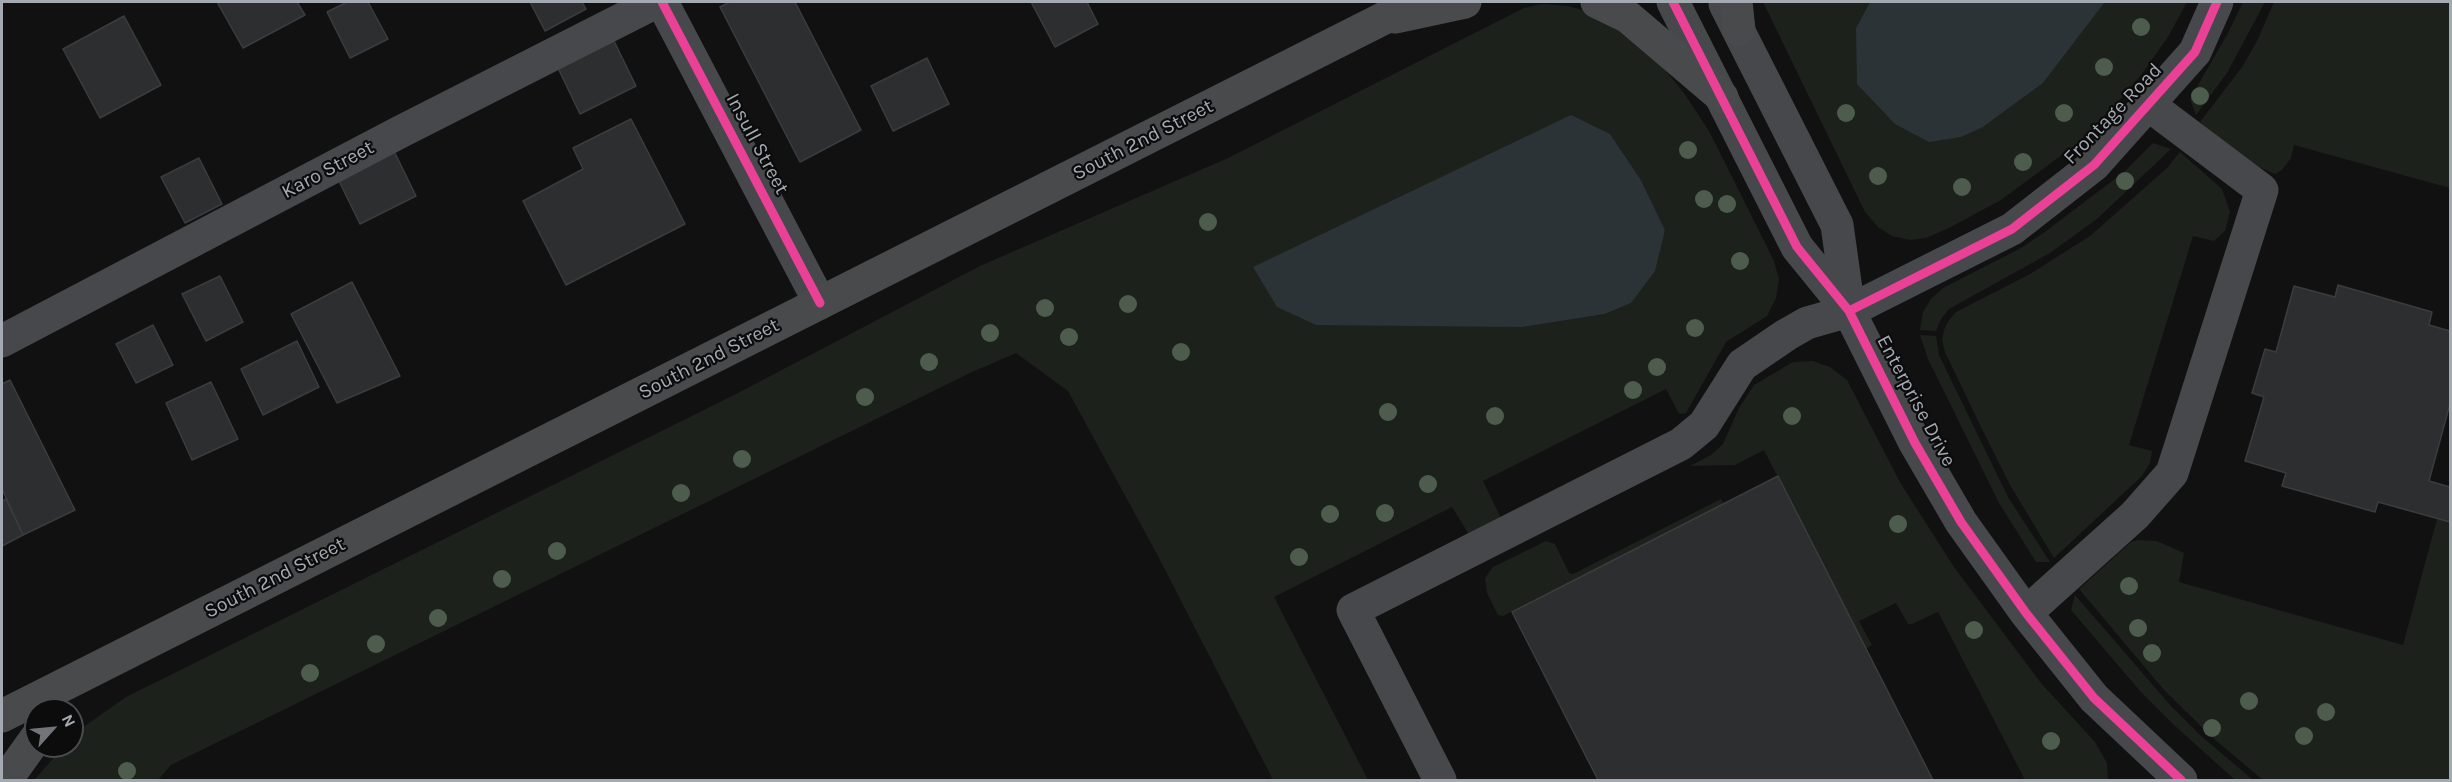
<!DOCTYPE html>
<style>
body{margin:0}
#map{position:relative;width:2452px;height:782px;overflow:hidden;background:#111112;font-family:Karla,sans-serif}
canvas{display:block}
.frame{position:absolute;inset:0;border:3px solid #a4aab1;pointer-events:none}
.north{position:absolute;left:24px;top:698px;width:60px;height:60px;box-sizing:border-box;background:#0c0c0d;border:2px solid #494b4f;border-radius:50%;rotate:63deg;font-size:16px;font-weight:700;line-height:24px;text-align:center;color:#a4aab1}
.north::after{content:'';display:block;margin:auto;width:21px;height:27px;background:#717479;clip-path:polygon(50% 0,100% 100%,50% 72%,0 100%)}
</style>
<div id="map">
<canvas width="2452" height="782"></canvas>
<div class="frame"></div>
<div class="north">N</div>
</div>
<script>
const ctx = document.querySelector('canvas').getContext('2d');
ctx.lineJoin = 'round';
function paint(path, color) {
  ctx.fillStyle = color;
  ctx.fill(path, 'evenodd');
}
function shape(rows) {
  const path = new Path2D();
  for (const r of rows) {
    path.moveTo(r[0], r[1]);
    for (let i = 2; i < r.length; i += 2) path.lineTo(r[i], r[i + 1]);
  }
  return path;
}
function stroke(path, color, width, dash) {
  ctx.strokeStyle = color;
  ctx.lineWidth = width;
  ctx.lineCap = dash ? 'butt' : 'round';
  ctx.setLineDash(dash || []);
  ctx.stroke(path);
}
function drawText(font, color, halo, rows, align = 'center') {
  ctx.font = font + ' Karla,sans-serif';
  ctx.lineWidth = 4.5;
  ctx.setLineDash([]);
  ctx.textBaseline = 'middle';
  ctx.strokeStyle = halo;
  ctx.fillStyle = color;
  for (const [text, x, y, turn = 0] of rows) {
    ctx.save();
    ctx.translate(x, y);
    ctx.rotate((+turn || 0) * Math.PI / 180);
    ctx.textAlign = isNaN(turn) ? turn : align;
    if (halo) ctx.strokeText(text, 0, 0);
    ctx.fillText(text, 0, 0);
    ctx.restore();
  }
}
const green = shape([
 [1763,2,1870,2,1856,28,1983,127,2043,83,2105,2,2187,2,2168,37,2141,75,2117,103,2078,143,2001,200,1949,228,1926,238,1910,240,1892,236,1878,227,1865,212],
 [2243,2,2265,2,2227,73,2196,115,2190,99,2228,33],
 [2274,2,2450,2,2450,188,2294,145,2291,158,2282,170,2275,174,2248,162,2226,146,2200,122,2242,67,2257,41],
 [1542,4,1568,6,1597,14,1653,55,1684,93,1709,131,1774,261,1779,279,1776,298,1767,316,1726,342,1686,413,1679,414,1666,389,1483,481,1501,518,1470,536,1452,507,1274,597,1368,780,1273,780,1158,556,1068,391,1016,353,970,373,171,765,158,780,34,780,64,746,72,746,72,738,82,728,126,697,736,394,980,266,1228,158,1524,8],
 [1610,134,1641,180,1665,230,1631,303,1605,314,1523,327],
 [2153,143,2171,149,2097,219,2050,253,1949,309,1941,319,1936,331,1920,330,1923,312,1931,299,1943,288,2021,248,2042,234,2124,172],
 [2180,152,2222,189,2230,212,2225,231,2214,241,2193,236,2129,445,2152,451,2150,463,2142,476,2054,558,2010,485,1978,421,1945,352,1942,340,1944,330,1949,320,1956,312,2030,274,2090,236,2167,168],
 [1920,335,1936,336,1939,355,2008,497,2050,562,2036,562,1999,503,1928,359],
 [1813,361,1830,367,1847,380,1901,484,1954,567,2041,683,2095,742,2107,763,2108,780,2025,780,1938,612,1912,624,1908,624,1896,603,1859,621,1872,645,1866,649,1764,450,1735,465,1690,466,1711,455,1723,444,1739,408,1754,385,1793,362],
 [1721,499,1724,504,1503,616,1498,615,1487,593,1485,578,1493,567,1546,541,1555,544,1569,573,1573,574],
 [2437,519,2450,522,2450,780,2263,780,2213,738,2164,690,2079,589,2131,542,2138,540,2157,541,2184,553,2179,582,2403,645],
 [2075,595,2171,706,2200,735,2253,780,2235,780,2174,725,2140,691,2071,610]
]);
const water = shape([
 [1870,2,2105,2,2043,83,1983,127,1961,137,1929,142,1895,124,1857,84,1856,28],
 [1571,115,1610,134,1641,180,1665,230,1655,271,1631,303,1605,314,1523,327,1316,325,1277,307,1253,267]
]);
const building = shape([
 [217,2,297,2,305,15,243,48,217,2],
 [347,2,368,2,388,39,350,58,327,12,347,2],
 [530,2,582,2,586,9,545,31,530,2],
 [730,2,795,2,861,130,800,162,720,7,730,2],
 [1031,2,1087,2,1098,24,1055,47,1031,2],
 [124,16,161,85,100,118,63,49,124,16],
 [614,41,636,86,580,114,558,68,614,41],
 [927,58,949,104,893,131,871,86,927,58],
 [631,119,685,224,566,285,523,201,583,169,573,148,631,119],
 [394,151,416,196,360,224,338,179,394,151],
 [199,158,222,204,185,223,161,177,199,158],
 [220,276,243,322,206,341,182,294,220,276],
 [352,282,400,376,337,403,291,314,352,282],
 [2338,285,2432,312,2429,325,2450,331,2450,404,2429,481,2450,487,2450,522,2378,502,2375,512,2282,486,2286,473,2245,461,2264,397,2252,393,2265,349,2276,352,2294,286,2335,297,2338,285],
 [153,325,173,365,136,383,116,344,153,325],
 [297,341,319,387,263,415,241,369,297,341],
 [10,380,75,510,23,535,2,489,2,384,10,380],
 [211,382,238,439,192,460,166,403,211,382],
 [1778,476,1933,780,1598,780,1512,612,1778,476],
 [6,499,23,535,2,546,2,501,6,499]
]);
const minor = shape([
 [662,2,820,303],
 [1673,2,1797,247,1849,311,1915,443,1961,522,2026,613,2094,698,2181,780],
 [1725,4,1837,225,1849,311],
 [2,341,400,132,656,2],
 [2026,613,2135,515,2172,473,2262,190,2149,105],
 [1440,780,1353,610,1681,444,1704,425,1742,365,1786,335,1807,323,1849,311,2012,229,2094,165,2195,52,2217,2]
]);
const major = shape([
 [1597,2,1628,17,1722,97],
 [1736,2,1739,30],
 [1395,17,1465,2],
 [2,716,1416,2],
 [6,780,36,738]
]);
const cycleway = shape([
 [662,2,820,303],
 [1673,2,1797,247,1849,311,1915,443,1961,522,2026,613,2094,698,2181,780],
 [1849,311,2012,229,2094,165,2195,52,2217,2]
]);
const trees = [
 [2141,27],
 [2104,67],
 [2200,96],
 [1846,113],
 [2064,113],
 [1688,150],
 [2023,162],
 [1878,176],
 [2125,181],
 [1962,187],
 [1704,199],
 [1727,204],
 [1208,222],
 [1740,261],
 [1128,304],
 [1045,308],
 [1695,328],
 [990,333],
 [1069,337],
 [1181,352],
 [929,362],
 [1657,367],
 [1633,390],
 [865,397],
 [1388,412],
 [1495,416],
 [1792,416],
 [742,459],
 [1428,484],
 [681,493],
 [1385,513],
 [1330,514],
 [1898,524],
 [557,551],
 [1299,557],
 [502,579],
 [2129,586],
 [438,618],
 [2138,628],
 [1974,630],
 [376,644],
 [2152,653],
 [310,673],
 [2249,701],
 [2326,712],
 [2212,728],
 [2304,736],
 [2051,741],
 [127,771]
];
const streetNames = [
 ["Frontage Road",2113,114,-46],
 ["South 2nd Street",1143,140,-27],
 ["Insull Street",757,144,62],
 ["Karo Street",328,170,-28],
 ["South 2nd Street",709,359,-27],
 ["Enterprise Drive",1916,401,62],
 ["South 2nd Street",275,578,-27]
];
paint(green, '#1c211c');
paint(water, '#2b3337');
paint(building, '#2d2e2f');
stroke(building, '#3a3c3e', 1.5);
stroke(minor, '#46484b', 33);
stroke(major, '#494a4c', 33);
stroke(cycleway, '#ea4096', 9);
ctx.fillStyle = '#4d5c4d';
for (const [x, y] of trees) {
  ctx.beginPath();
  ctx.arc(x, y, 9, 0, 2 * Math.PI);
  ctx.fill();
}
drawText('20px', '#a4aab1', '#0c0c0d', streetNames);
</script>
